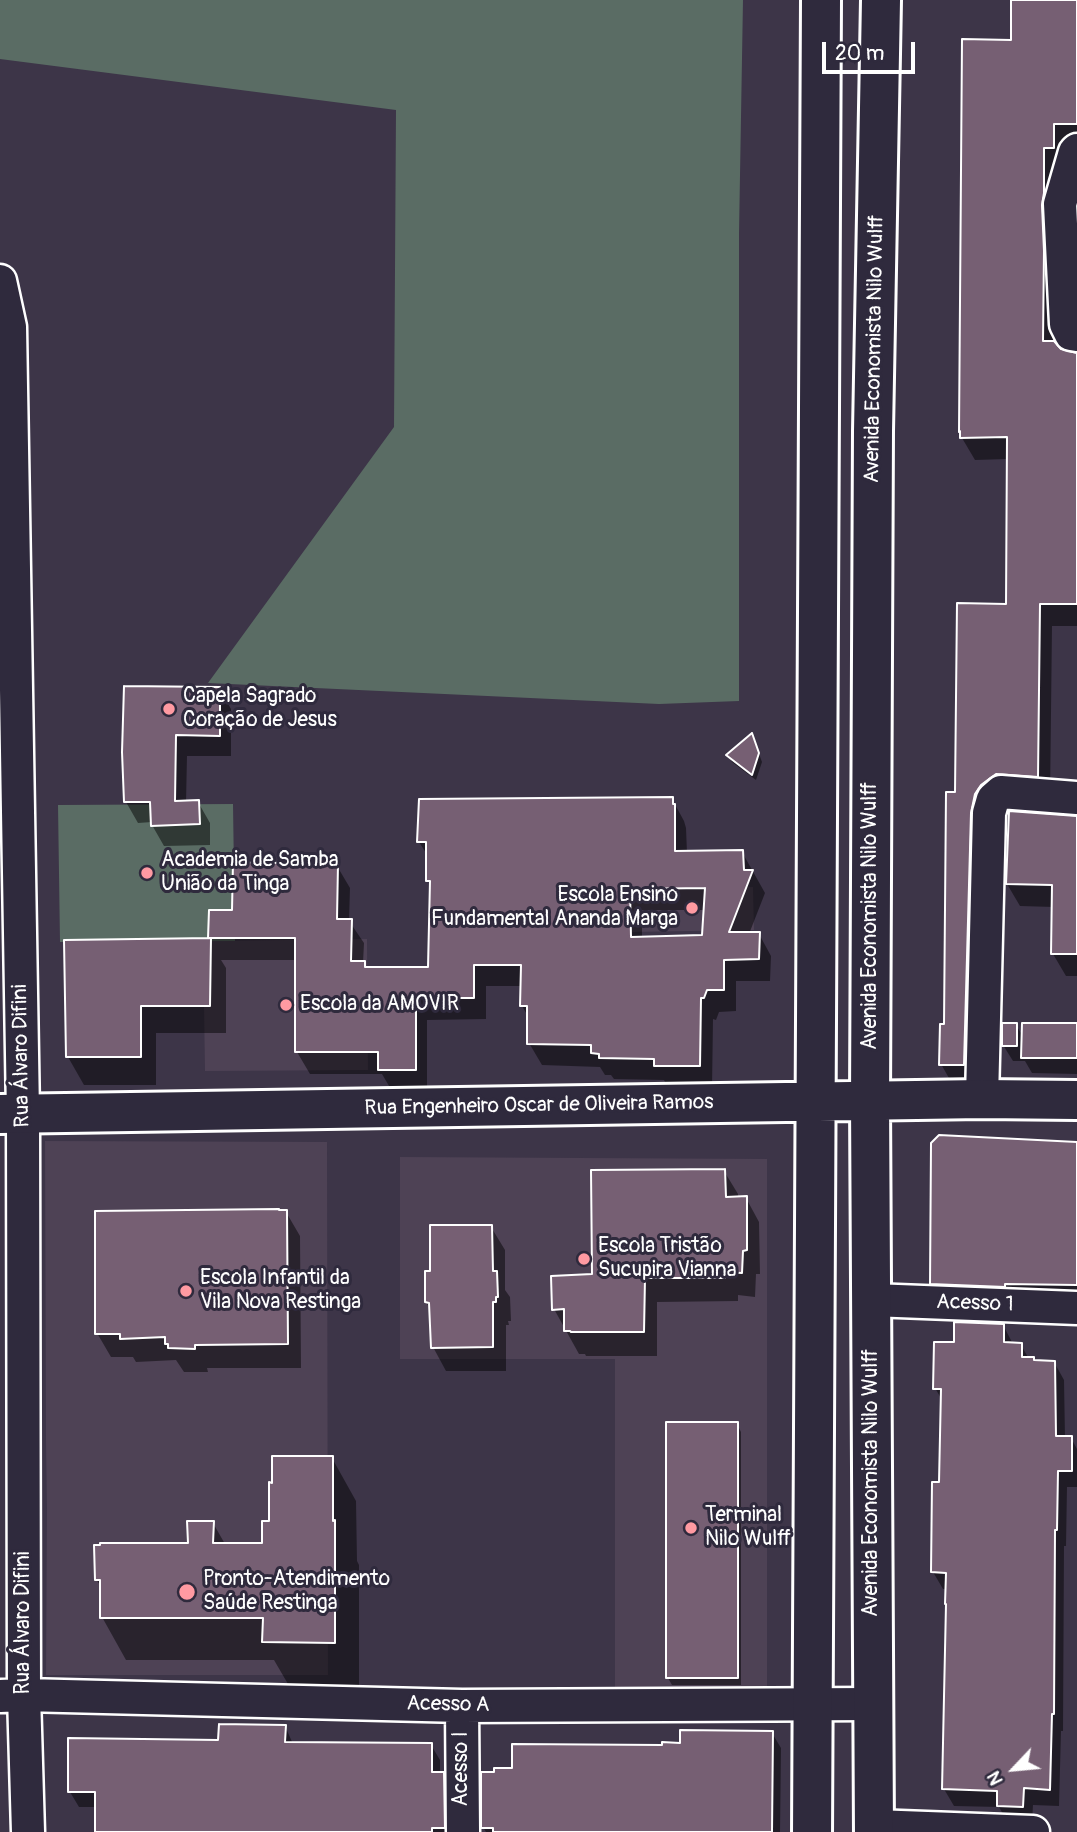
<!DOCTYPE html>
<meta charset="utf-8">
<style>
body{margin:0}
#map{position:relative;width:1077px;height:1832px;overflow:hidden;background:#3d3548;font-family:Pangolin,sans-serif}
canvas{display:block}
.north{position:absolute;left:979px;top:1734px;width:70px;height:70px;-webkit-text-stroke:5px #2f2a3d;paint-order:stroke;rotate:244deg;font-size:19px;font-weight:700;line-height:28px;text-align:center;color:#fff}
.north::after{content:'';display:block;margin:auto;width:24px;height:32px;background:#fff;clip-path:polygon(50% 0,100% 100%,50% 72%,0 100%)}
.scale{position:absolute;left:822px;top:42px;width:93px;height:32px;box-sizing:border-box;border:4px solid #fff;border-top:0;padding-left:9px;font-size:21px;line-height:24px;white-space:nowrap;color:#fff;-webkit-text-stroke:5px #2f2a3d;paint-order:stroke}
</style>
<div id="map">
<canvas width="1077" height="1832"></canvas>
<div class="north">N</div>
<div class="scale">20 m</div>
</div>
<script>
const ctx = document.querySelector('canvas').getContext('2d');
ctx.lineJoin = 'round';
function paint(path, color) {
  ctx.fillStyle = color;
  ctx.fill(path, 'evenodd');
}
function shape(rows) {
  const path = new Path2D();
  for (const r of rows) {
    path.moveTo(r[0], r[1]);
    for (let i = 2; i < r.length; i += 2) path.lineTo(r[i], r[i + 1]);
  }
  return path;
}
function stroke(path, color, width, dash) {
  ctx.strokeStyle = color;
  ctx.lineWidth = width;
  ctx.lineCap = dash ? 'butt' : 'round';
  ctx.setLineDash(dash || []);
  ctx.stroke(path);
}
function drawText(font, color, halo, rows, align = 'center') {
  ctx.font = font + ' Pangolin,sans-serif';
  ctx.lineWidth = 6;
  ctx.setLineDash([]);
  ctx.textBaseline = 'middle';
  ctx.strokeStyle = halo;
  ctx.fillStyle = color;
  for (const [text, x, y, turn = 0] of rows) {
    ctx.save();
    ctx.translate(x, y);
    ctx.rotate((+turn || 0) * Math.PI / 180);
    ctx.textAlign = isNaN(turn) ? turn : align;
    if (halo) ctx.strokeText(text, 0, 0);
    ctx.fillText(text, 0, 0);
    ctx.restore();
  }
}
const built = shape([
 [753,887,754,930,630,932,630,889],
 [367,939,368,1070,205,1071,203,941],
 [45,1141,327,1142,328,1675,46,1675,47,1509,46,1441],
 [400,1157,767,1159,767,1694,615,1693,615,1359,400,1359]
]);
const green = shape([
 [0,0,743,0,739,234,739,701,659,704,208,683,394,427,396,110,0,59],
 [233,804,235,941,60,942,58,805]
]);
const shadow = shape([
 [1013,0,1077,0,1077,146,1056,275,1055,345,1059,350,1077,354,1077,626,1052,626,1050,799,993,808,977,1087,954,1087,941,1064,946,1026,957,794,1007,606,1008,459,975,460,962,438,1012,42],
 [219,688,231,709,231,756,187,756,186,803,198,802,210,823,210,845,164,846,152,825,152,822,138,823,126,802,124,752],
 [755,743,762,762,756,780,732,762,728,755],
 [672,799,684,821,686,828,687,853,742,852,765,893,749,934,759,934,771,956,770,981,736,981,736,1011,719,1012,716,1020,713,1019,712,1088,668,1088,664,1080,614,1079,611,1075,605,1075,600,1067,542,1065,529,1043,529,1018,522,1006,522,986,486,986,486,1019,427,1020,427,1091,392,1091,382,1074,310,1074,297,1052,297,960,221,960,226,968,226,1033,156,1033,156,1085,84,1085,68,1057,211,940,210,938,234,912,337,866,350,888,349,921,364,943,363,963,368,969,430,969,432,887,428,881,428,856,419,842],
 [642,910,706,910,704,936,642,938],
 [1077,817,1077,976,1066,976,1053,954,1054,907,1020,906,1007,884],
 [1016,1025,1024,1038,1077,1025,1077,1074,1032,1073,1025,1061,1013,1061,1003,1045],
 [1077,1143,1077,1302,942,1301,931,1283],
 [724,1171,738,1194,738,1198,746,1198,759,1222,760,1274,756,1274,755,1297,738,1295,738,1301,657,1302,657,1356,586,1356,585,1354,579,1354,554,1309],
 [286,1212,300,1236,301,1368,207,1368,208,1372,184,1372,176,1360,136,1362,133,1357,111,1357,97,1333],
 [491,1227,505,1250,505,1290,510,1297,511,1321,508,1321,509,1325,506,1325,506,1371,446,1371,433,1347,431,1311,426,1302,431,1272],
 [1003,1325,1013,1344,1021,1345,1029,1359,1035,1362,1054,1362,1064,1380,1065,1438,1071,1438,1077,1449,1077,1487,1067,1487,1066,1546,1064,1546,1063,1731,1061,1731,1059,1806,1033,1805,1032,1823,1008,1823,999,1807,954,1806,944,1789,947,1589,943,1589,933,1572,941,1484,942,1400,935,1388,956,1344],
 [737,1424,741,1432,741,1685,672,1685,668,1678],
 [332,1458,356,1501,357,1561,359,1565,359,1685,288,1684,274,1660,126,1660,102,1617,102,1588,96,1579,190,1545,213,1523,225,1544,263,1544,271,1522],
 [285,1726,293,1744,431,1745,440,1760,440,1773,443,1774,452,1789,452,1832,96,1832,97,1807,79,1807,70,1792,220,1742],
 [772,1733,781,1748,780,1832,486,1832,483,1827,514,1769,664,1747]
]);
const building = shape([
 [1011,0,1077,0,1077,124,1054,124,1054,148,1044,148,1044,193,1042,205,1044,251,1043,341,1054,341,1061,349,1077,353,1077,604,1040,604,1038,777,996,774,981,785,975,794,971,813,964,1065,939,1065,940,1024,944,1024,946,792,955,792,957,603,1006,604,1007,437,960,438,960,431,959,432,962,39,1011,40,1011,0],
 [124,686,220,687,220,736,176,735,175,801,199,800,200,824,151,826,150,802,124,802,122,752,124,686],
 [752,733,759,753,752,775,726,755,752,733],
 [673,797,673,804,675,804,675,851,743,850,744,870,753,870,729,932,760,932,759,959,724,960,724,990,707,990,704,998,701,998,700,1066,654,1066,654,1059,599,1058,599,1054,591,1053,591,1045,527,1044,527,1006,520,1006,521,965,474,965,474,998,416,998,416,1070,378,1070,378,1052,295,1052,295,938,208,938,209,910,232,910,233,862,338,864,337,919,352,919,351,961,365,961,365,967,428,967,430,881,426,881,426,842,417,842,419,799,673,797],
 [705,888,702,935,631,937,630,889,705,888],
 [1009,811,1077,816,1077,954,1051,954,1052,885,1006,884,1009,811],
 [211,938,210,1006,141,1006,141,1057,66,1057,64,940,211,938],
 [1002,1023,1017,1023,1017,1046,1002,1046,1002,1023],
 [1022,1023,1077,1023,1077,1058,1021,1058,1022,1023],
 [939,1135,1077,1142,1077,1285,1005,1284,1005,1287,930,1284,931,1143,939,1135],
 [725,1169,726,1197,747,1196,747,1250,743,1251,742,1273,725,1272,725,1278,645,1278,644,1332,571,1332,570,1331,564,1331,564,1309,552,1310,551,1276,592,1274,591,1170,725,1169],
 [279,1209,279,1210,287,1210,288,1344,195,1345,195,1349,168,1348,168,1344,165,1344,165,1337,120,1339,120,1334,95,1334,95,1211,279,1209],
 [430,1225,492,1225,493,1271,497,1271,498,1297,496,1297,496,1302,493,1302,493,1347,431,1348,429,1303,425,1302,425,1271,430,1271,430,1225],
 [954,1322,1004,1324,1004,1342,1022,1343,1022,1357,1034,1357,1034,1360,1055,1361,1056,1436,1072,1436,1072,1471,1058,1471,1057,1530,1055,1530,1054,1714,1052,1714,1050,1790,1024,1788,1023,1807,997,1806,997,1791,942,1789,946,1604,945,1604,946,1573,931,1572,932,1482,939,1482,941,1389,933,1389,934,1342,954,1342,954,1322],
 [666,1422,738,1422,738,1678,666,1678,666,1422],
 [272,1456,333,1456,333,1521,335,1520,335,1643,262,1642,263,1618,100,1618,100,1580,95,1580,94,1545,100,1545,100,1543,188,1543,187,1521,214,1521,213,1543,262,1543,262,1521,269,1521,269,1482,272,1483,272,1456],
 [219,1724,286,1725,285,1742,432,1743,432,1772,444,1772,445,1828,432,1828,432,1832,95,1832,95,1792,68,1792,68,1738,218,1740,219,1724],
 [680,1730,773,1731,772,1832,493,1832,493,1828,481,1828,481,1772,494,1772,494,1768,512,1768,512,1744,662,1745,662,1742,680,1743,680,1730]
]);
const street = shape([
 [1077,150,1075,152,1060,204,1066,324,1071,334,1077,335],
 [0,281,10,327,23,1114,24,1695,28,1832],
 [982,1099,989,813,993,799,1001,792,1077,798],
 [872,1300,1077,1308],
 [0,1696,24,1695,462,1706,873,1704],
 [462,1706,463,1832],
 [874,1826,1033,1832]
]);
const secondary = shape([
 [0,1114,982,1099,1077,1100],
 [812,1832,821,0],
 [874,1832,870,1100,873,431,881,0]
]);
const markers = [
 [169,709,7,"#ff9aa2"],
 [147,873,7,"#ff9aa2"],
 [692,908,7,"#ff9aa2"],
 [286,1005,7,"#ff9aa2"],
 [584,1259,7,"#ff9aa2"],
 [186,1291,7,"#ff9aa2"],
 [691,1528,7,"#ff9aa2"],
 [187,1592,9,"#ff9aa2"]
];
const streetNames = [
 ["Avenida Economista Nilo Wulff",875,349,-89],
 ["Avenida Economista Nilo Wulff",871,916,-90],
 ["Rua Álvaro Difini",22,1056,-91],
 ["Rua Engenheiro Oscar de Oliveira Ramos",539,1106,-1],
 ["Acesso 1",975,1304,2],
 ["Avenida Economista Nilo Wulff",872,1483,-90],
 ["Rua Álvaro Difini",24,1623,-90],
 ["Acesso A",448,1705,1],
 ["Acesso I",462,1769,-90]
];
const poiNames = [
 ["Capela Sagrado",183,697],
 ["Coração de Jesus",183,721],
 ["Academia de Samba",161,861],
 ["União da Tinga",161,885],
 ["Escola Ensino",678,896,"right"],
 ["Fundamental Ananda Marga",678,920,"right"],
 ["Escola da AMOVIR",300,1005],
 ["Escola Tristão",598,1247],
 ["Sucupira Vianna",598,1271],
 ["Escola Infantil da",200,1279],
 ["Vila Nova Restinga",200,1303],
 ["Terminal",705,1516],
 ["Nilo Wulff",705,1540],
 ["Pronto-Atendimento",203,1580],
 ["Saúde Restinga",203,1604]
];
paint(built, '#4e4255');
paint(green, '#5a6c64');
paint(shadow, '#0007');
paint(building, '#765f73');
stroke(building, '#fff', 2);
stroke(street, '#fff', 37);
stroke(secondary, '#fff', 44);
stroke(street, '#2f2a3d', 32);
stroke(secondary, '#2f2a3d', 38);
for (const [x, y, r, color] of markers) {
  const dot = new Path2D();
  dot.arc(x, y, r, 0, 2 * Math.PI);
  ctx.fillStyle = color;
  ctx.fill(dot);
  stroke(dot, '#2f2a3d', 2.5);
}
drawText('21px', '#fff', '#2f2a3d', streetNames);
drawText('21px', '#fff', '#2f2a3d', poiNames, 'left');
</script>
